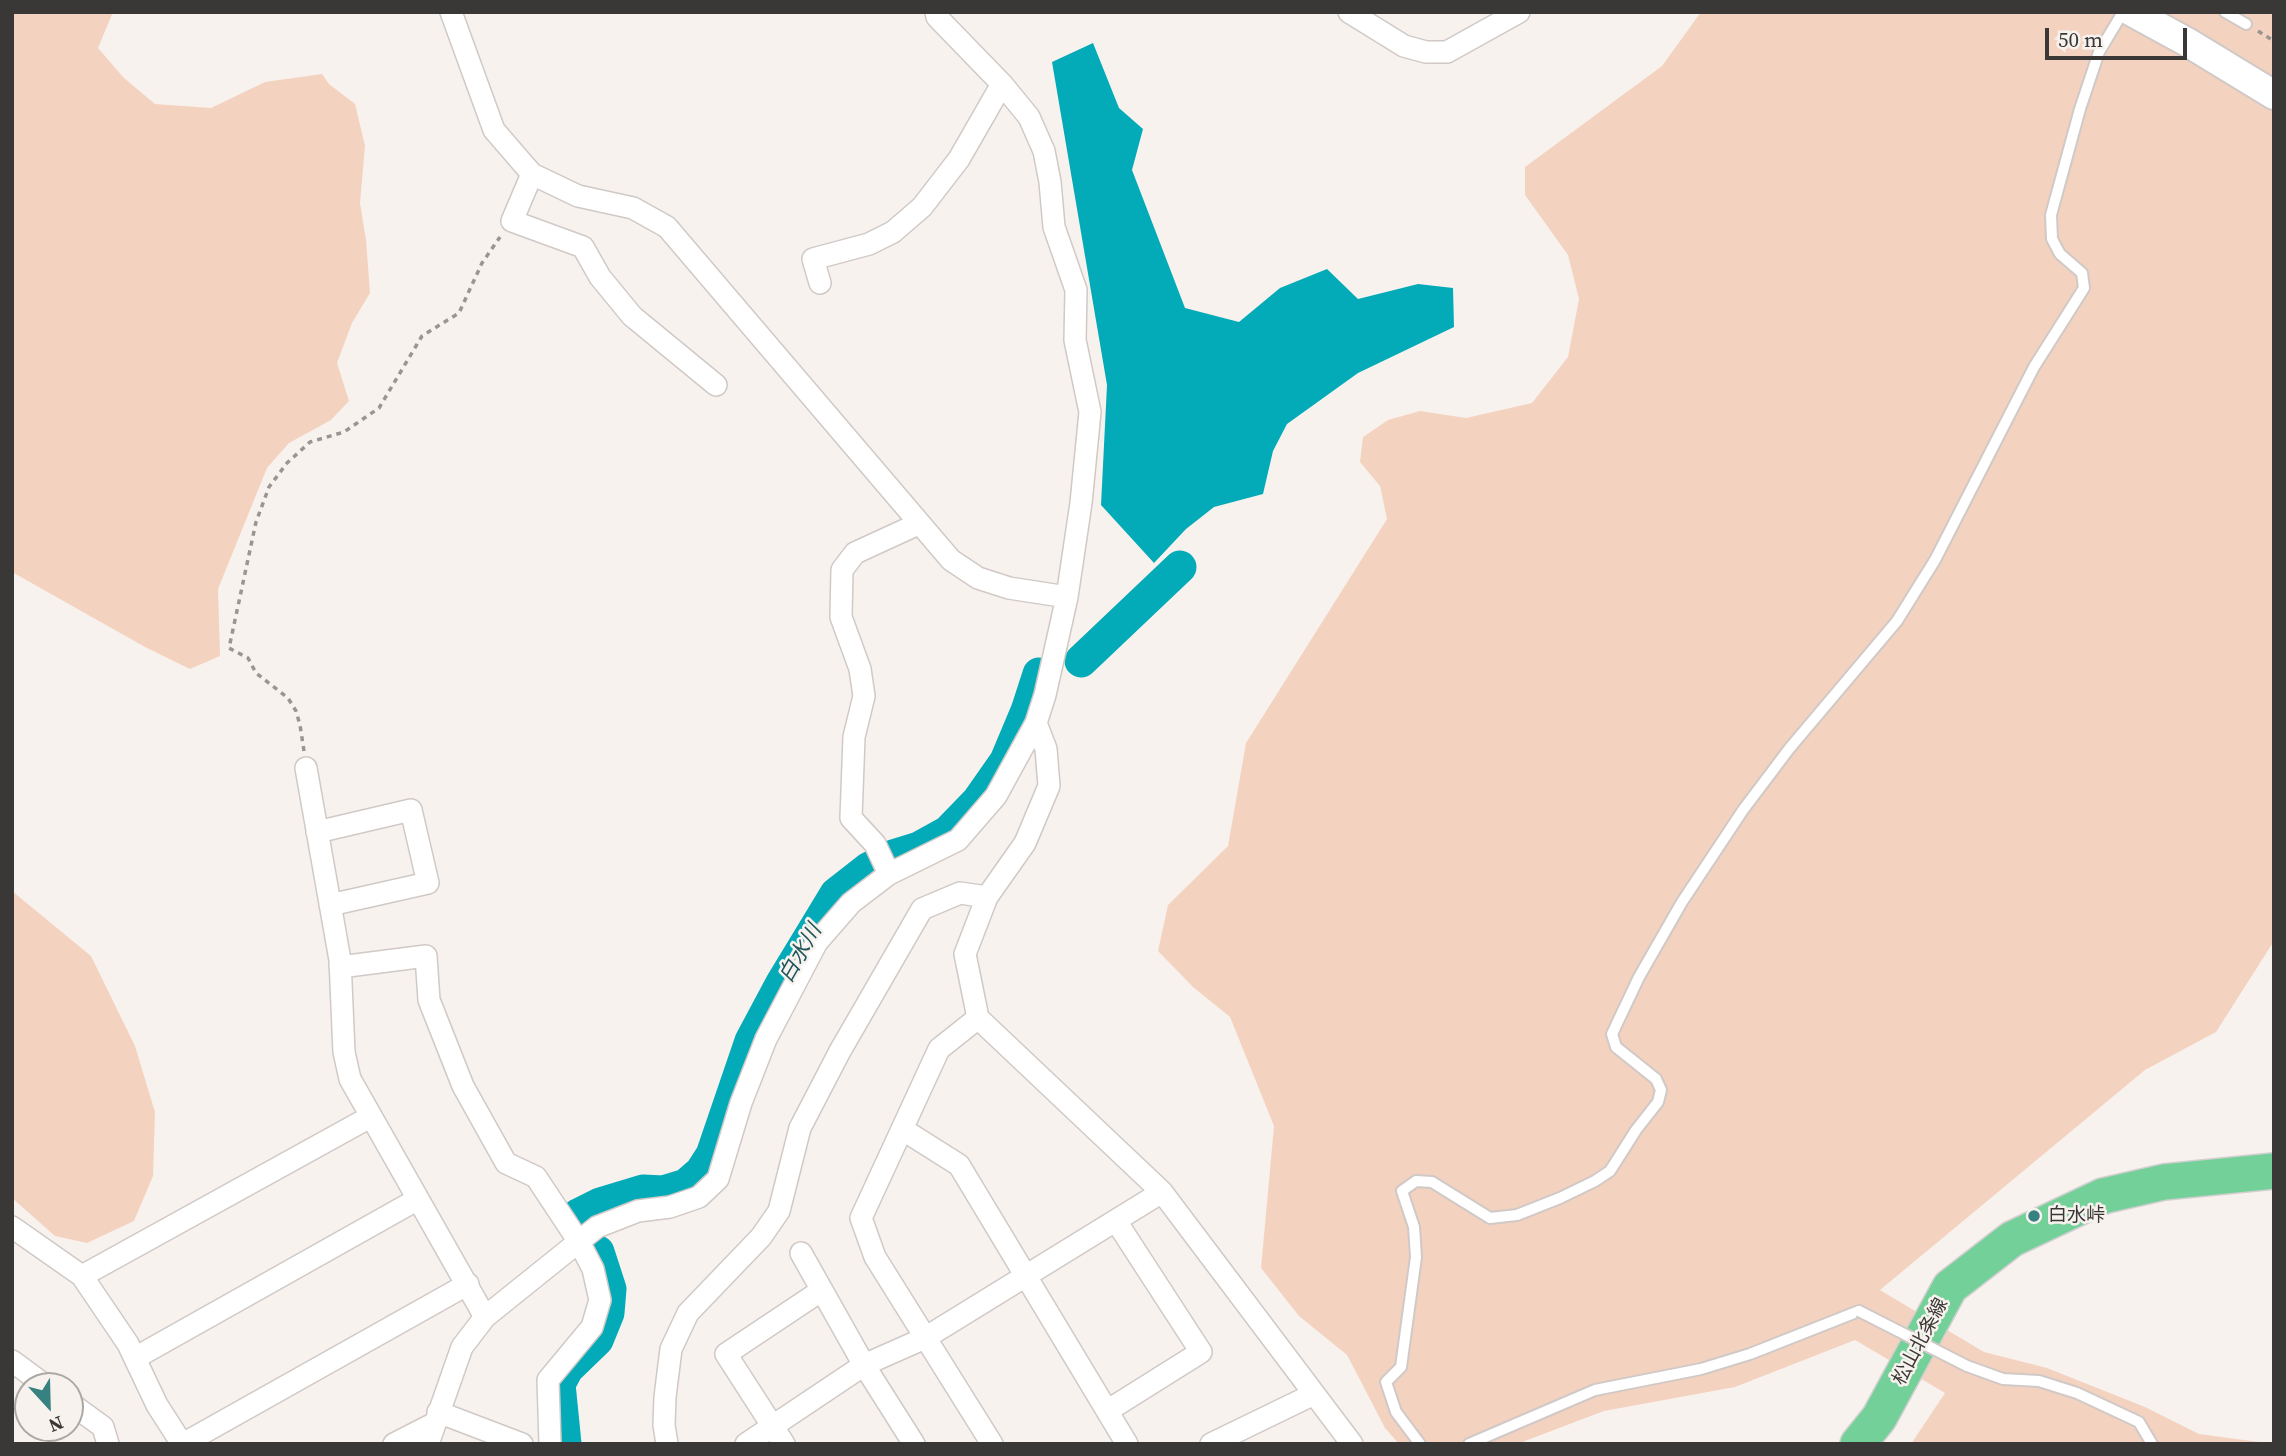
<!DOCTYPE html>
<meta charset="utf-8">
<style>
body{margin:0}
#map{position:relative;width:2286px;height:1456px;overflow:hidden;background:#f8f2ee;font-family:"Source Serif 4",serif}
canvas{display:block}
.frame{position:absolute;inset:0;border:14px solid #3a3836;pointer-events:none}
.north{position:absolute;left:14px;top:1372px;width:70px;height:70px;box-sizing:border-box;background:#f8f2ee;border:2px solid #aca8a4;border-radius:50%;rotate:158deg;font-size:19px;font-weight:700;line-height:28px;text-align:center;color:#3a3836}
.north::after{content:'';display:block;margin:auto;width:24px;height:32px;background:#388181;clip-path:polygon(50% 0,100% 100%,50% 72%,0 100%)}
.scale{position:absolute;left:2045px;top:28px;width:142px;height:32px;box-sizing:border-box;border:4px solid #3a3836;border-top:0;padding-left:9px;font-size:21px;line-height:24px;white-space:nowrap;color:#3a3836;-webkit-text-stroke:5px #f8f2ee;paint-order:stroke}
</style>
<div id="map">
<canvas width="2286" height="1456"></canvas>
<div class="frame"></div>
<div class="north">N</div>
<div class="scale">50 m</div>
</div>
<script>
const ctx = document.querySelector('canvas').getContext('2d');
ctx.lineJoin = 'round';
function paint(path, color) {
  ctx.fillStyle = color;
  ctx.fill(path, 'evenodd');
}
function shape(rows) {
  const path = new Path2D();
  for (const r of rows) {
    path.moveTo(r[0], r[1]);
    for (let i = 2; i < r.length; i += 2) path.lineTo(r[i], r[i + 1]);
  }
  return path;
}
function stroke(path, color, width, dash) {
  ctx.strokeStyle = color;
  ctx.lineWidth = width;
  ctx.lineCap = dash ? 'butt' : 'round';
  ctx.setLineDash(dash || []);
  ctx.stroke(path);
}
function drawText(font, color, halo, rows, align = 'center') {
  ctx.font = font + ' "Source Serif 4","Noto Sans JP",serif';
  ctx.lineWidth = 5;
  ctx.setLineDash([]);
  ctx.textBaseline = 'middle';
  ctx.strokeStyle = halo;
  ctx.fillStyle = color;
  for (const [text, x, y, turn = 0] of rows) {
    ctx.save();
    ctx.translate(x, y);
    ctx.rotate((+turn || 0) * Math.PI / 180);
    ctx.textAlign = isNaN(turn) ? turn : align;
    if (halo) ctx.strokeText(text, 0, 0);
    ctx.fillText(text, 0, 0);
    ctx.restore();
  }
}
const green = shape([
 [12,12,113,12,98,48,124,78,155,104,211,108,265,82,322,74,329,84,355,104,365,146,360,203,366,240,370,293,352,323,337,363,349,401,331,420,289,443,267,468,218,589,220,656,190,669,145,647,12,572],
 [1701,12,2274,12,2274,941,2216,1032,2145,1070,1880,1290,1984,1352,2047,1368,2145,1407,2199,1434,2274,1444,1911,1444,1945,1393,1855,1340,1735,1387,1604,1411,1517,1444,1399,1444,1385,1428,1347,1355,1299,1316,1261,1268,1274,1126,1230,1017,1193,987,1158,951,1168,905,1228,846,1246,743,1387,519,1380,486,1360,462,1363,437,1388,420,1420,411,1466,418,1532,403,1568,357,1579,299,1568,255,1525,195,1525,167,1662,66],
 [12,891,91,956,135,1046,155,1112,153,1176,134,1221,87,1243,55,1236,12,1198]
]);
const water = shape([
 [1093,43,1119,108,1143,129,1132,170,1185,308,1239,322,1280,288,1327,269,1358,299,1418,284,1453,288,1454,327,1358,373,1287,424,1273,451,1263,494,1214,507,1186,529,1154,563,1101,505,1107,385,1052,62]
]);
const river = shape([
 [1081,661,1180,567],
 [583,1223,578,1215,600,1204,643,1191,663,1192,686,1185,701,1172,712,1155,751,1041,782,983,836,894,868,869,893,856,919,848,948,832,978,801,1006,761,1027,711,1039,674],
 [565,1444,559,1384,567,1369,597,1340,608,1313,610,1289,598,1252]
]);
const path = shape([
 [2258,31,2274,41],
 [304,751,300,725,296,711,288,698,256,673,248,658,229,648,256,522,269,487,287,463,310,442,344,432,379,408,422,336,459,313,482,263,500,237]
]);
const service = shape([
 [2225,12,2246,24],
 [1967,1366,2003,1379,2039,1381,2077,1393,2139,1422,2152,1444],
 [1420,1444,1396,1412,1386,1382,1401,1367,1416,1257,1414,1227,1402,1191,1416,1181,1432,1182,1490,1218,1517,1215,1560,1198,1595,1181,1610,1171,1636,1130,1658,1102,1661,1090,1656,1079,1616,1047,1612,1034,1639,977,1682,902,1743,810,1789,749,1897,621,1935,560,2034,367,2084,288,2082,273,2060,254,2052,239,2051,215,2080,109,2099,52,2123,12],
 [1469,1444,1595,1390,1701,1369,1750,1354,1859,1311]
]);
const minor = shape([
 [451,12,494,130,532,174,512,221,583,247,600,277,632,316,716,385],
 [1349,12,1404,46,1426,52,1447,52,1519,12],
 [532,174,578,196,633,208,667,227,951,560,978,578,1009,588,1067,597],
 [820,283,813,259,869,244,893,232,922,207,959,159,1002,84],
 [1036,723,1046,749,1049,786,1025,843,987,897,965,954,978,1018,1162,1192,1352,1444],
 [306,768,340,960,344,1052,350,1079,485,1317],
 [317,832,411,810,428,883,330,905],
 [889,874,875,844,851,818,854,737,864,696,860,669,841,617,842,570,855,553,918,524],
 [340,967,426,956,429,1000,463,1086,506,1163,536,1177,579,1242,593,1269,600,1300,592,1327,548,1380,550,1444],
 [978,1018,939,1049,861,1218,875,1257,992,1444],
 [902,1129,959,1165,1127,1444],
 [12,1227,82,1276,128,1344,157,1405,182,1444],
 [801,1253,864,1365,914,1444],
 [82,1276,370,1117],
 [135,1358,418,1199],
 [12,1361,46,1386],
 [70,1403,103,1427,108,1444],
 [1107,1411,1201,1352,1116,1221],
 [438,1412,522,1444],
 [183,1444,468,1284],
 [394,1444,435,1423],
 [428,1444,462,1347,485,1317,597,1227,638,1211,670,1207,699,1197,718,1179,741,1103,766,1039,817,942,851,903,889,874,958,840,996,796,1036,723,1045,695,1067,597,1081,503,1090,412,1075,340,1076,290,1054,227,1050,182,1044,151,1029,117,1002,84,937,17,936,12],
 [667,1444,664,1425,665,1397,671,1349,688,1313,761,1237,779,1211,800,1128,840,1051,922,909,960,893,987,897],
 [746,1444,864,1365,925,1338,1162,1192],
 [784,1444,726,1354,822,1290],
 [1211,1444,1314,1394]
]);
const tertiary = shape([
 [2132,12,2187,42,2274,95]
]);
const primary = shape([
 [1858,1444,1879,1418,1950,1287,2012,1239,2103,1196,2164,1182,2274,1171]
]);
const serviceBridge = shape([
 [1859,1311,1967,1366]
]);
const markers = [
 [2034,1216,7,"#388181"]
];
const poiNames = [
 ["白水峠",2048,1216]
];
const streetNames = [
 ["松山北条線",1921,1342,-62]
];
const waterNames = [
 ["白水川",801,954,-60]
];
paint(green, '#f4d2c0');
paint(water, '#03abb8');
stroke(river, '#03abb8', 33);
stroke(service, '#d0c9c6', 14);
stroke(minor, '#d0c9c6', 24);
stroke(tertiary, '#d0c9c6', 32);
stroke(primary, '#d0cfcf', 38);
stroke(path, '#999592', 3.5, [5, 5]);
stroke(service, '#fff', 10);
stroke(minor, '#fff', 21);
stroke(tertiary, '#fff', 28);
stroke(primary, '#74d099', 35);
stroke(serviceBridge, '#d0c9c6', 14, []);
stroke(serviceBridge, '#fff', 10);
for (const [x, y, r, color] of markers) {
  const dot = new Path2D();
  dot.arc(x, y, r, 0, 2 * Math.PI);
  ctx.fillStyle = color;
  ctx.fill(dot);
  stroke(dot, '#f8f2ee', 2.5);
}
drawText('19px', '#3a3836', '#f8f2ee', poiNames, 'left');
drawText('19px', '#3a3836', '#f8f2ee', streetNames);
drawText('italic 21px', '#1c555a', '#f8f2ee', waterNames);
</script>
